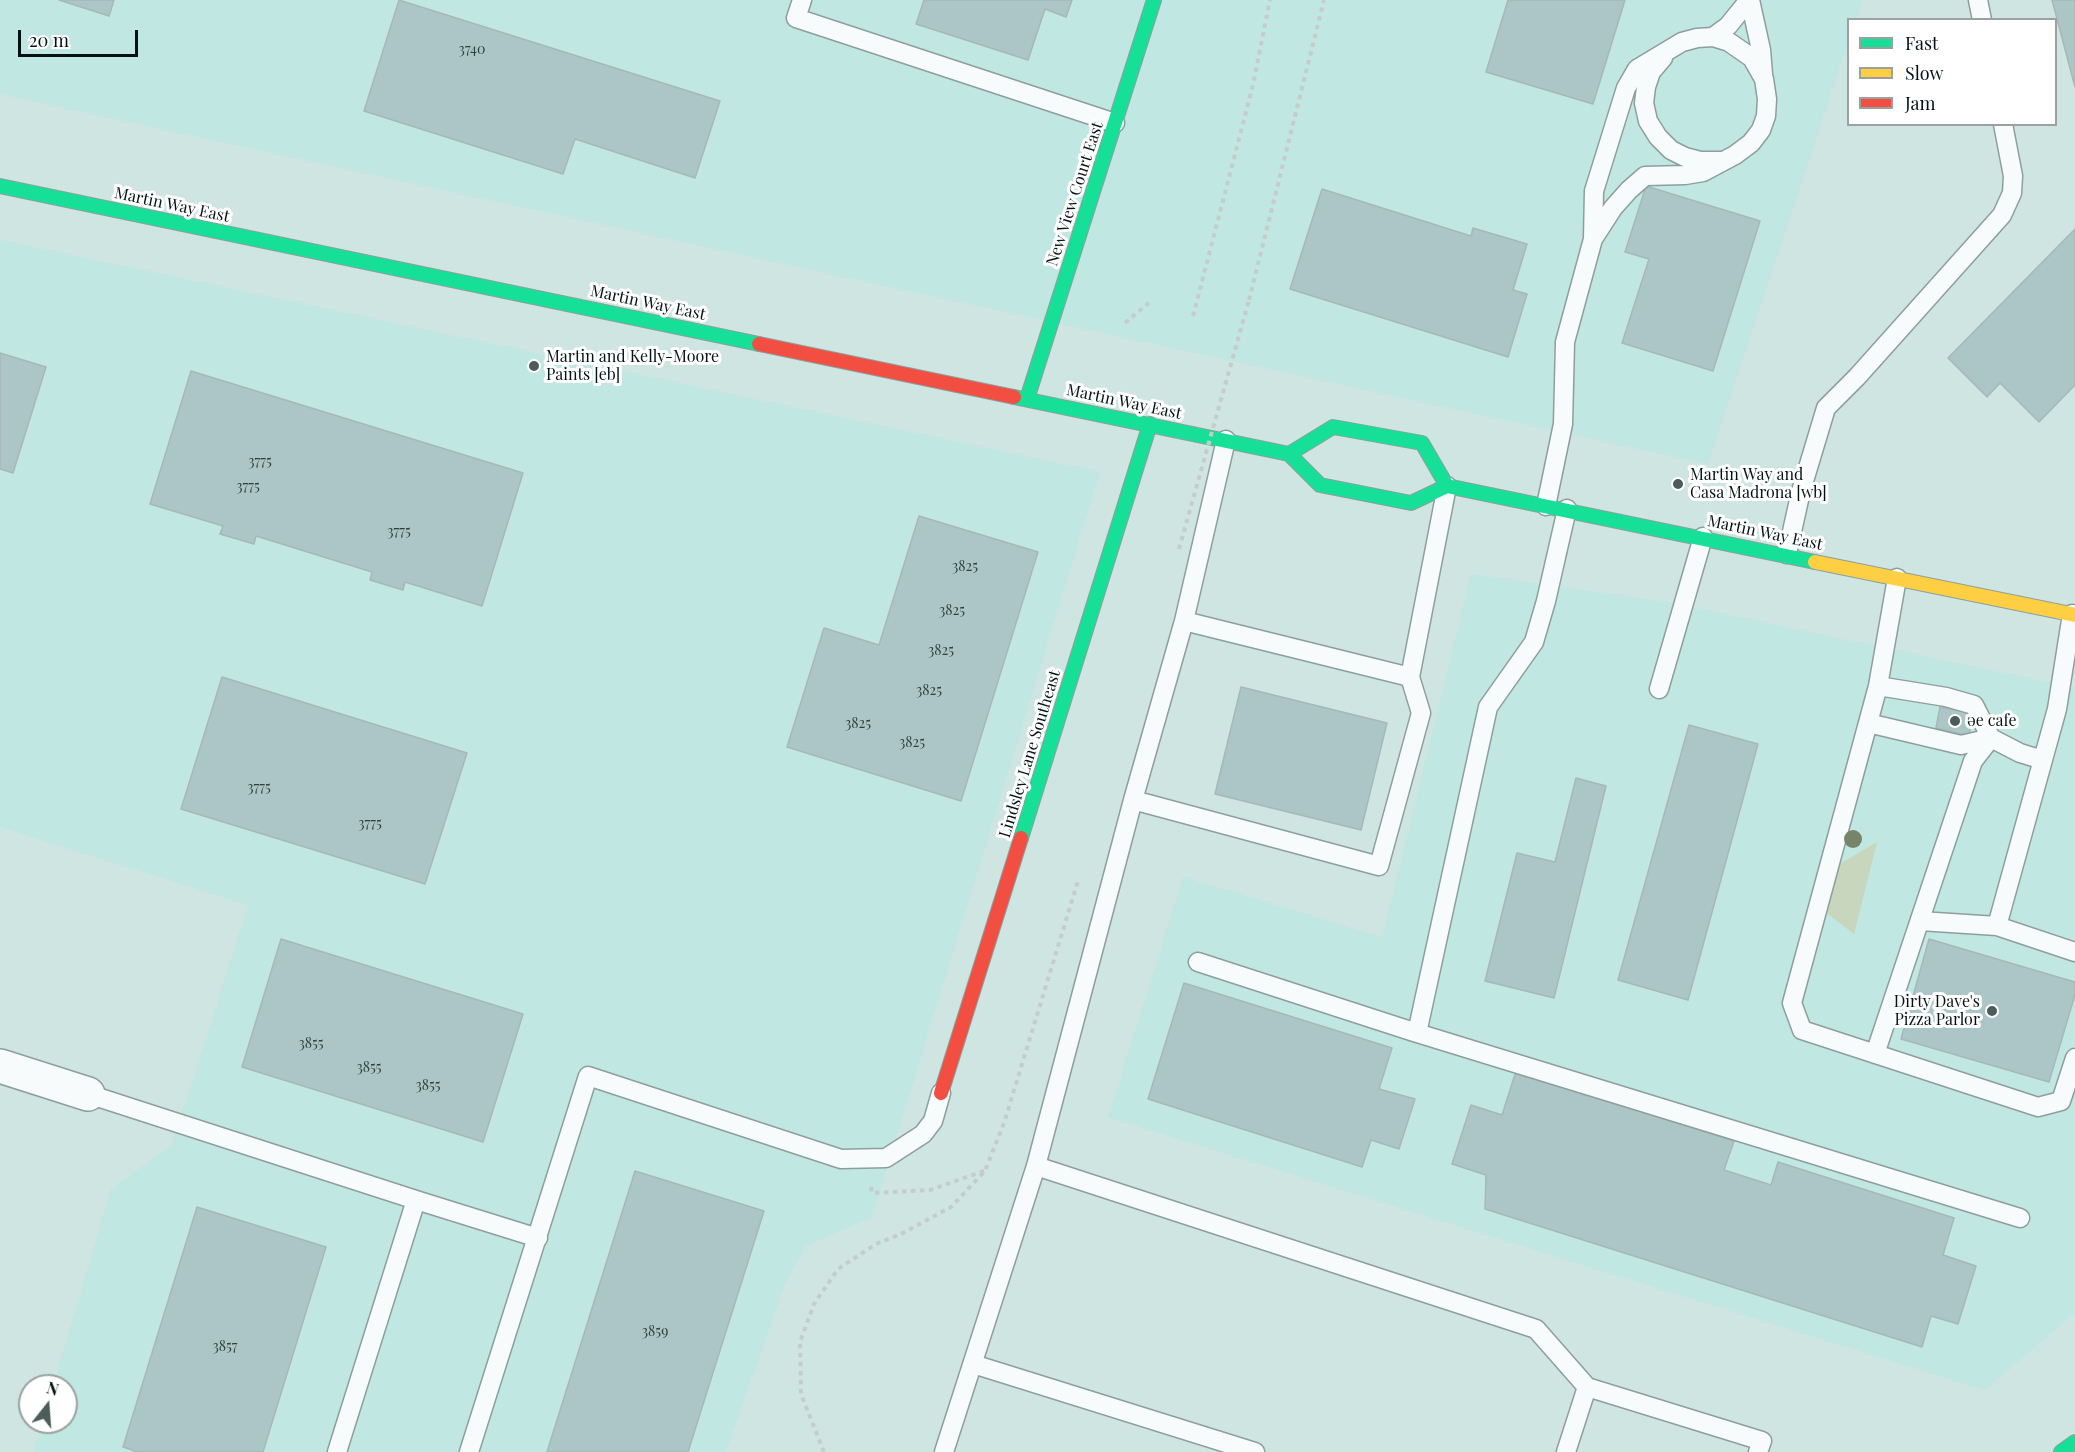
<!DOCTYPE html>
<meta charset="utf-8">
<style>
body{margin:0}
#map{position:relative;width:2075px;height:1452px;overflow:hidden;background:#cee5e2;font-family:"Playfair Display",serif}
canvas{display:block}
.legend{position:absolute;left:1847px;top:18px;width:210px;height:108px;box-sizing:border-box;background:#fff;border:2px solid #9ba1a0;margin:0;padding:8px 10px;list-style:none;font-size:18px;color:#041311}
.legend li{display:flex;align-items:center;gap:12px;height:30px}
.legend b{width:30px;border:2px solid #9ba1a0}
.north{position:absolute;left:18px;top:1374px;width:60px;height:60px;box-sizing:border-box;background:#fff;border:2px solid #9ba1a0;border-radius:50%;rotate:17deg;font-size:16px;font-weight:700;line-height:24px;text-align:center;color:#041311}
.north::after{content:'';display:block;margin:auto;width:21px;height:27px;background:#4b5c5a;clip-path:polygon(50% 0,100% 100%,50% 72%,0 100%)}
.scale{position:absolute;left:18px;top:30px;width:120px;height:27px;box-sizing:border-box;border:3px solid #041311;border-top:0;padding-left:8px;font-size:18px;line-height:21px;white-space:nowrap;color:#041311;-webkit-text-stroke:4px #fff;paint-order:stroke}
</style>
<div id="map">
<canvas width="2075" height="1452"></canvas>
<ul class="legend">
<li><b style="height:8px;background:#16e098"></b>Fast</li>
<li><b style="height:8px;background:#ffcf43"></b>Slow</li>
<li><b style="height:8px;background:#f24e42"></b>Jam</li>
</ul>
<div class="north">N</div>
<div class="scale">20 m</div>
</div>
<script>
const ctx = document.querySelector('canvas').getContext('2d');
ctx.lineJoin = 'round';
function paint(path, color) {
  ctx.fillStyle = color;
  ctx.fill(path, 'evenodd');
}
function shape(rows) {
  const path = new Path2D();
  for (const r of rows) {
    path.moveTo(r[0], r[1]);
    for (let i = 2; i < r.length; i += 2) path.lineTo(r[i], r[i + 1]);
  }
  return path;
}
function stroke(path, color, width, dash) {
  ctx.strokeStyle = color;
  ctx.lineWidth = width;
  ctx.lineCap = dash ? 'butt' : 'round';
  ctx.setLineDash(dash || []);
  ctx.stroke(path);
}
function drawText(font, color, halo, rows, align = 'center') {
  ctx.font = font + ' "Playfair Display",serif';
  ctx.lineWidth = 6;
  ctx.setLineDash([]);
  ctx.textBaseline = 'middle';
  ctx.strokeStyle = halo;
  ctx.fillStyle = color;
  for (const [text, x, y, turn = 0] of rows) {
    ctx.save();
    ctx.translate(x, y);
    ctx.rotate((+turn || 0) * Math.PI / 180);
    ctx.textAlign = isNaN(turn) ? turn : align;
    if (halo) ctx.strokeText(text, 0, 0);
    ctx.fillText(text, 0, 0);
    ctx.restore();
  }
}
const built = shape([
 [0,0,1862,0,1856,19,1848,20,1848,42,1708,464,0,94],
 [0,240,1100,472,872,1217,806,1246,785,1284,726,1452,33,1452,42,1422,66,1422,66,1386,53,1386,111,1189,172,1145,248,905,0,827],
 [1471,574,1667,602,2075,688,2075,1313,1985,1390,1108,1117,1183,877,1382,937]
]);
const green = shape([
 [1877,842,1854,934,1815,904,1823,874]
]);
const building = shape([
 [59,0,114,0,109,16,59,0],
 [399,0,720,101,695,178,575,139,563,174,364,111,399,0],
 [924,0,1072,0,1066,17,1045,9,1028,60,916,24,924,0],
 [1508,0,1625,0,1593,104,1486,72,1508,0],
 [2052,0,2075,0,2075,87,2052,0],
 [1646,186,1760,221,1713,371,1622,343,1649,259,1625,252,1646,186],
 [1322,189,1471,236,1473,228,1527,244,1513,290,1527,294,1508,357,1290,289,1322,189],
 [2075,229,2075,385,2039,422,2000,383,1987,397,1948,358,2075,229],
 [0,353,46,367,13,473,0,469,0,353],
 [191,371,523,473,482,606,405,582,403,590,370,580,372,572,256,536,254,544,220,534,223,526,150,504,191,371],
 [919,516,1038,552,961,801,787,747,824,628,879,645,919,516],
 [222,677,467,753,425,884,181,809,222,677],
 [1241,687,1387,723,1361,830,1215,794,1241,687],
 [1940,707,1973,713,1969,736,1936,728,1940,707],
 [1689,725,1758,744,1688,1000,1618,980,1689,725],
 [1576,778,1606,786,1554,998,1485,981,1517,853,1555,862,1576,778],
 [281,939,523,1014,483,1142,242,1067,281,939],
 [1929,939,2075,982,2075,995,2049,1082,1901,1039,1929,939],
 [1184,983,1392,1048,1379,1089,1415,1099,1399,1149,1371,1140,1362,1167,1148,1099,1184,983],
 [1516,1071,1734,1141,1724,1170,1771,1185,1778,1162,1954,1218,1943,1255,1976,1266,1958,1324,1931,1316,1922,1347,1485,1209,1486,1175,1452,1164,1471,1105,1502,1115,1516,1071],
 [635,1171,764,1211,688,1452,547,1452,635,1171],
 [197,1207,326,1247,263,1452,138,1452,123,1447,197,1207]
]);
const path = shape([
 [1249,300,1324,0],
 [1193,316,1253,85,1270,0],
 [1125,323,1151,301],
 [871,1187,872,1193,930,1190,984,1171],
 [824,1452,801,1394,800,1342,814,1304,838,1269,876,1244,901,1234,951,1207,985,1171,1004,1123,1078,881]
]);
const lane = shape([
 [802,0,796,18,1115,123],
 [1750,0,1761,50,1763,74],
 [1978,0,1982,20],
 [1713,37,1728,26,1749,0],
 [1663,58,1651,72,1646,87,1644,103,1648,121,1658,137,1671,150,1685,157,1700,161,1721,161],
 [1226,440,1184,621,1410,677],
 [1546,506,1563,424,1565,342,1593,239,1594,191,1626,88,1637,69,1682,42,1697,38,1713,37,1729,42,1752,58,1764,79,1767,99,1766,116,1761,130,1751,143,1735,155,1703,172,1685,175,1645,176,1629,190,1613,208,1593,239],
 [1567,509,1546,601,1534,642,1488,707,1417,1033,2020,1218],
 [1787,554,1801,491,1826,408,1857,377,2002,215,2012,193,2013,176,2003,124],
 [1897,578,1878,686,1792,1003,1802,1030,2038,1107,2061,1101,2075,1058],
 [1659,689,1703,537],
 [1868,723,1961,745,1991,738,1974,705,1946,697,1878,686],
 [1133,800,1379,866,1421,713,1410,677,1447,486],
 [1920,921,1997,926,2075,952],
 [1997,926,2057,709,2072,614],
 [1198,962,1417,1033],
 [1875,1054,1973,761,1991,738,2020,753,2043,760],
 [88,1094,416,1200],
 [1036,1166,1536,1329,1587,1387,1762,1441,1758,1452],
 [973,1364,1255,1452],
 [337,1452,416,1200,538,1238],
 [469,1452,588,1076,841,1159,886,1158,923,1134,933,1121,941,1093],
 [944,1452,1036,1166,1133,800,1184,621],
 [1566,1452,1587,1387]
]);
const street = shape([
 [0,1066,88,1094]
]);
const fast = shape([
 [0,186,759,344],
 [1014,397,1289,454,1320,485,1411,503,1447,486,1815,562],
 [1027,399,1154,0],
 [1289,454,1333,427,1422,443,1447,486],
 [1021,838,1150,424],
 [2061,1452,2075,1442]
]);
const slow = shape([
 [1815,562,2075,615]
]);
const jam = shape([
 [759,344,1014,397],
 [941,1093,1021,838]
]);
const pathBridge = shape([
 [1179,549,1249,300]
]);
const trees = [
 [1853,839]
];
const markers = [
 [534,366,6,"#4b5c5a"],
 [1678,484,6,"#4b5c5a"],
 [1955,721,6,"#4b5c5a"],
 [1992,1011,6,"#4b5c5a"]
];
const numberNames = [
 ["3740",472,50],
 ["3775",260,462],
 ["3775",248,487],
 ["3775",399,532],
 ["3825",965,567],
 ["3825",952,611],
 ["3825",941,651],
 ["3825",929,691],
 ["3825",858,724],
 ["3825",912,743],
 ["3775",259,788],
 ["3775",370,824],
 ["3855",311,1044],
 ["3855",369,1068],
 ["3855",428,1086],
 ["3859",655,1332],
 ["3857",225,1347]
];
const streetNames = [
 ["New View Court East",1075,194,-72],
 ["Martin Way East",172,205,12],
 ["Martin Way East",648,303,12],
 ["Martin Way East",1124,402,12],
 ["Martin Way East",1765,533,12],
 ["Lindsley Lane Southeast",1030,754,-73]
];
const poiNames = [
 ["Martin and Kelly-Moore",546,357],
 ["Paints [eb]",546,375],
 ["Martin Way and",1690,475],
 ["Casa Madrona [wb]",1690,493],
 ["əe cafe",1967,721],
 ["Dirty Dave's",1980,1002,"right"],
 ["Pizza Parlor",1980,1020,"right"]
];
paint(built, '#c0e7e1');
paint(green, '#c7d6bd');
paint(building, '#acc5c7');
stroke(building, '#a6b8b9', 1.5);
stroke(lane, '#8d9f9d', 21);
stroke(street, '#8d9f9d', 36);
stroke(fast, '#8d9f9d', 16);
stroke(slow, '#8d9f9d', 16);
stroke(jam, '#8d9f9d', 16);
stroke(path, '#c6cccb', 4, [4.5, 4.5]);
stroke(lane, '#f8fbfb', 18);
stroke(street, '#f8fbfb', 33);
stroke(fast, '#16e098', 14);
stroke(slow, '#ffcf43', 14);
stroke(jam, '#f24e42', 14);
stroke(pathBridge, '#c6cccb', 4, [4.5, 4.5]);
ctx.fillStyle = '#778469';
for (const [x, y] of trees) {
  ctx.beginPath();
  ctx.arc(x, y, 9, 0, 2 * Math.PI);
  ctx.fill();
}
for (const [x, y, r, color] of markers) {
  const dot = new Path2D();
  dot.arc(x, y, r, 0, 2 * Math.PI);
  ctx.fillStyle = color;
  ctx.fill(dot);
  stroke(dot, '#fff', 2);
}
drawText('14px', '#2e403e', null, numberNames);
drawText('16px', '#041311', '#fff', streetNames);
drawText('16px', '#041311', '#fff', poiNames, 'left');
</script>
